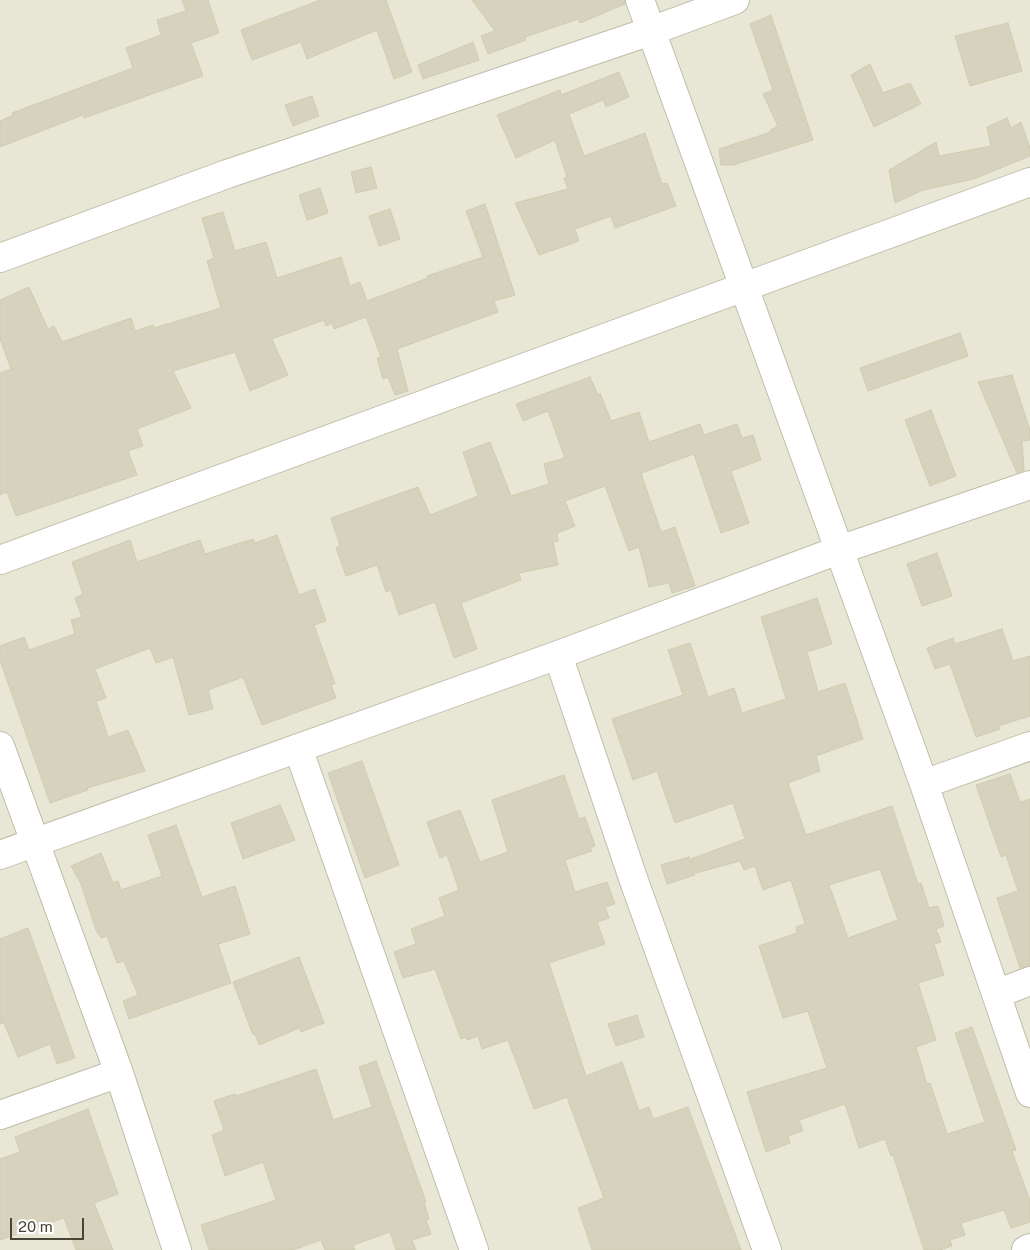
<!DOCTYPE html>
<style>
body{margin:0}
#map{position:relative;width:1030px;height:1250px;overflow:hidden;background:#f4f3e8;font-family:"Public Sans",sans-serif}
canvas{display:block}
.scale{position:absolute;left:10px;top:1218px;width:74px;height:22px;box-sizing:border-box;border:2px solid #484536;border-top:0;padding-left:6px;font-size:15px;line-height:18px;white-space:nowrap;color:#484536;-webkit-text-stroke:4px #fff;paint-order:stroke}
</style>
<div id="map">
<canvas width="1030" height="1250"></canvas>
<div class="scale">20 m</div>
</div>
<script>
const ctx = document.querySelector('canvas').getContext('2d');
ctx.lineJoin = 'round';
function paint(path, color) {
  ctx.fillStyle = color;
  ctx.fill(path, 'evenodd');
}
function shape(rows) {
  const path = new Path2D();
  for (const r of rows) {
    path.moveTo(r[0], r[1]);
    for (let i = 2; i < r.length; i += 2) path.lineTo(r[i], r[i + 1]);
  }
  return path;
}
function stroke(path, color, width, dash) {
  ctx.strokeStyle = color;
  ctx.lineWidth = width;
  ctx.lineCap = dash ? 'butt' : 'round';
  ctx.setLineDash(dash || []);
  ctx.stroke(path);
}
const residential = shape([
 [0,0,1030,0,1030,1250,0,1250]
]);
const building = shape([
 [182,0,208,0,219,33,191,43,203,76,84,118,83,115,0,147,0,121,13,115,12,113,133,68,126,48,161,35,157,20,186,11,182,0],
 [320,0,386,0,412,72,394,79,377,30,307,59,301,42,252,60,241,30,320,0],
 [472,0,625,0,625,4,580,23,578,19,525,37,526,40,488,54,481,36,495,31,472,0],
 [771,15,813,140,733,165,721,165,719,149,771,132,770,130,778,126,763,94,773,90,750,24,771,15],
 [1008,23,1022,71,970,86,955,36,1008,23],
 [473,42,479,60,423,79,418,65,473,42],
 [870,64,883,93,910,83,921,104,874,127,851,75,870,64],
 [619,72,629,97,606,107,603,100,569,114,584,156,645,133,662,184,667,183,676,206,615,228,611,216,575,229,579,241,539,255,515,203,568,189,564,178,567,177,555,140,516,158,497,115,560,90,561,95,619,72],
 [312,96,319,116,293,126,285,105,312,96],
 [1007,118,1011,128,1021,122,1030,148,1030,156,974,179,923,190,895,203,889,170,936,142,939,156,991,146,987,127,1007,118],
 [371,167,377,188,356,193,351,172,371,167],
 [320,188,328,213,307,220,299,195,320,188],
 [485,204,515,295,494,301,498,312,397,349,408,391,395,395,388,377,383,379,377,358,381,357,366,317,334,329,332,323,326,326,324,320,272,339,288,375,250,391,235,352,173,371,191,408,137,429,143,446,128,451,137,475,16,516,7,492,0,495,0,373,11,369,0,339,0,300,29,287,48,329,54,326,62,342,131,318,135,331,153,325,154,328,221,308,207,261,214,258,202,218,223,212,235,251,266,242,277,278,341,257,350,286,360,282,367,301,428,278,427,276,483,257,466,211,485,204],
 [390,209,400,239,379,246,369,216,390,209],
 [960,333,968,356,868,391,860,368,960,333],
 [1012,375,1030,430,1030,440,1022,441,1024,470,1017,473,978,382,1012,375],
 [590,377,598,395,600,393,611,421,639,412,649,442,700,424,704,435,737,424,742,438,753,435,761,460,731,471,749,523,721,533,694,454,641,473,661,532,675,527,695,586,672,593,669,583,649,587,639,547,629,551,605,486,565,501,575,526,557,533,558,541,553,542,558,565,519,573,521,580,461,603,477,649,454,658,435,602,399,615,391,590,386,592,377,565,346,576,336,548,340,546,331,518,418,487,430,515,478,496,463,452,490,442,511,496,549,484,544,464,565,458,548,411,523,421,516,404,590,377],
 [931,410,956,476,930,486,905,420,931,410],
 [277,535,299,595,315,589,326,621,314,625,335,684,331,685,336,698,262,725,243,677,208,690,213,709,189,715,173,657,156,663,150,648,95,669,106,698,96,701,108,737,128,730,145,771,87,788,88,790,50,803,0,660,0,646,24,637,29,650,75,634,71,620,82,617,75,598,83,594,72,562,130,540,137,562,200,540,205,554,253,539,255,543,277,535],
 [937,553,952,596,922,606,907,564,937,553],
 [817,598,832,644,807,652,818,692,845,683,863,739,816,756,820,771,788,783,806,835,892,806,918,884,921,883,929,908,938,906,944,926,936,929,941,942,934,944,944,975,918,983,936,1040,916,1047,927,1084,930,1083,947,1134,985,1122,955,1033,972,1027,1004,1116,1016,1150,1012,1151,1030,1201,1030,1222,1011,1228,1004,1210,961,1223,965,1235,950,1240,952,1246,940,1250,924,1250,893,1155,891,1156,885,1139,859,1148,845,1104,799,1120,803,1131,788,1136,790,1143,766,1152,747,1092,827,1068,808,1011,783,1018,759,946,797,933,796,927,805,924,791,880,763,890,755,866,744,870,740,861,696,873,691,859,745,839,733,803,675,823,657,771,633,780,612,719,683,695,668,650,690,643,708,697,734,688,742,713,786,699,761,617,817,598],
 [880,869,898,920,848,938,829,885,880,869],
 [1002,629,1013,661,1030,656,1030,716,998,726,1000,729,976,737,950,664,935,669,927,648,953,638,955,644,1002,629],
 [362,761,399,865,365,878,328,773,362,761],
 [1010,774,1020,802,1030,799,1030,966,1020,968,997,898,1018,891,1006,855,1001,857,976,785,1010,774],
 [564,775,579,819,585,817,595,846,590,848,592,851,565,860,575,892,607,882,615,904,605,907,609,918,597,922,605,944,549,963,586,1076,622,1062,639,1111,649,1107,653,1119,688,1107,741,1250,592,1250,578,1208,604,1198,567,1097,534,1109,508,1040,482,1049,478,1036,467,1040,466,1037,461,1039,435,969,403,978,394,952,416,944,411,929,445,916,439,898,459,890,447,855,440,858,427,822,460,810,480,862,508,852,492,800,564,775],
 [280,805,295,840,243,859,231,823,280,805],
 [176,825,202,897,235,886,250,934,218,944,231,983,129,1019,123,1001,138,995,124,961,117,963,107,936,101,938,96,930,81,884,71,866,101,853,113,883,118,881,121,890,162,876,148,835,176,825],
 [689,857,695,875,667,884,661,865,689,857],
 [28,928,75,1058,57,1064,50,1044,18,1057,4,1023,0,1024,0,939,28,928],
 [299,957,324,1023,301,1032,299,1028,259,1045,255,1034,253,1035,233,982,299,957],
 [637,1015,644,1037,616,1046,608,1024,637,1015],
 [376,1061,426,1202,424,1203,429,1219,426,1220,431,1234,412,1240,416,1250,396,1250,390,1232,353,1245,355,1250,325,1250,321,1240,293,1250,209,1250,201,1225,276,1200,263,1162,225,1176,212,1135,224,1130,214,1101,235,1094,236,1096,316,1069,333,1120,372,1107,359,1067,376,1061],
 [88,1109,118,1194,94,1203,113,1250,76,1250,64,1218,0,1240,0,1159,20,1152,15,1137,88,1109]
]);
const minor = shape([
 [640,0,924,784,1030,1093],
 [0,258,227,174,651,31,735,0],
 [0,560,1030,182],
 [558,655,634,881,767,1250],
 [0,746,119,1073,177,1250],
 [298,748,474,1250],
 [924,784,1030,746],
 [0,855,558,655,839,550,1030,485],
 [996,994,1030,981],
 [0,1115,119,1073],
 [1026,1250,1030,1248]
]);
paint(residential, '#e8e7d6');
paint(building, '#d6d2bd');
stroke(building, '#d1ccb0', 1);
stroke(minor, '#c0bdaa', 30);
stroke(minor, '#fff', 28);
</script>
